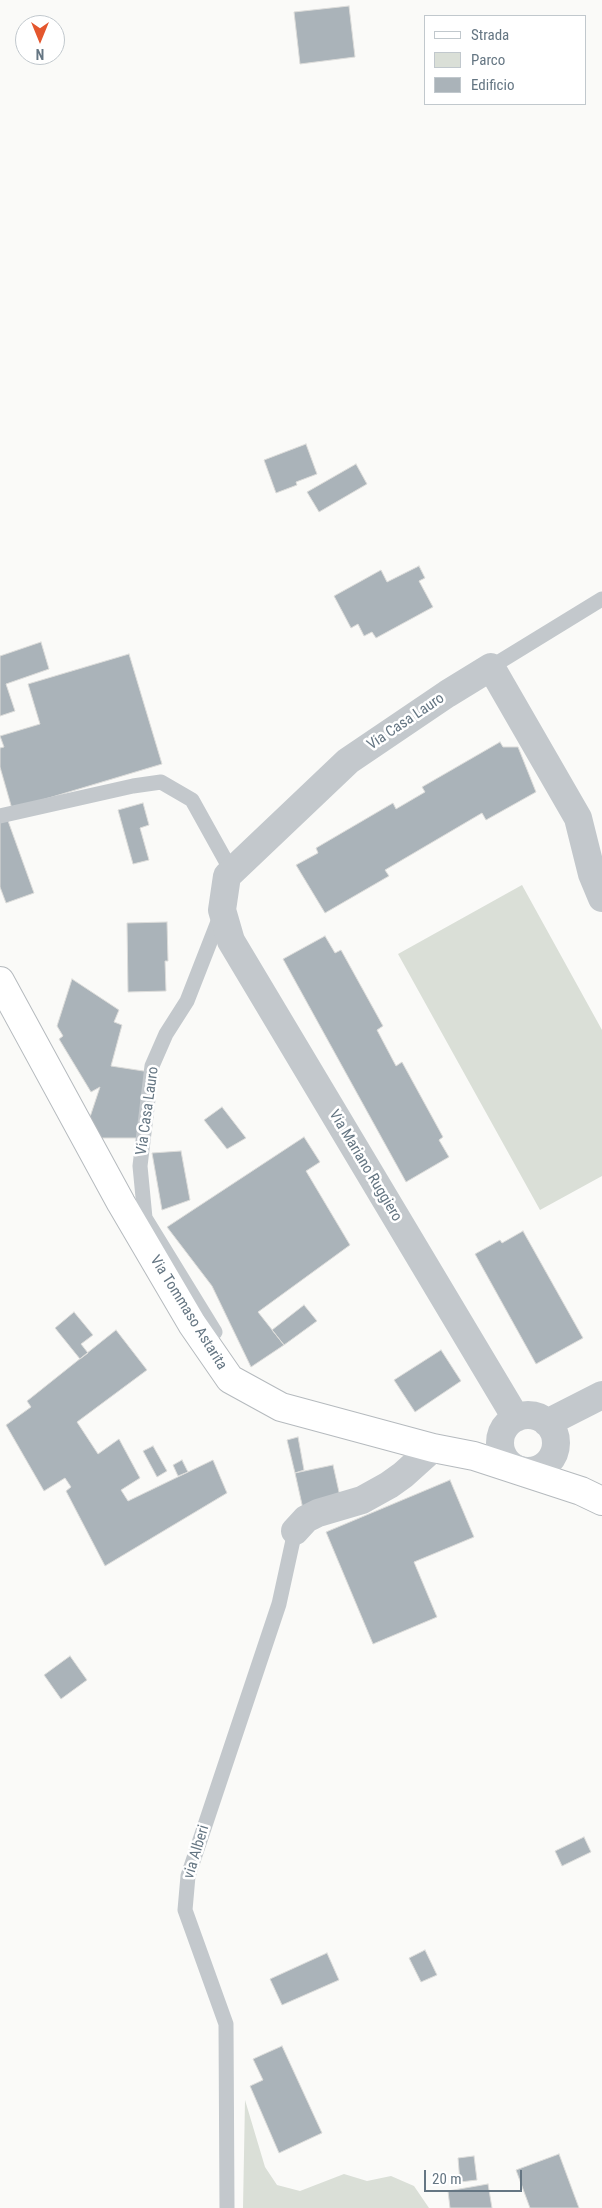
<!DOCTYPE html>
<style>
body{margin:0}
#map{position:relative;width:602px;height:2208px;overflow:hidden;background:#fafaf8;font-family:"Roboto Condensed",sans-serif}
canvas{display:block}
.legend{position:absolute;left:424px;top:15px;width:162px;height:90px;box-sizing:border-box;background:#fff;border:1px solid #c1c8cd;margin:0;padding:6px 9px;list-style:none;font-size:15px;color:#657683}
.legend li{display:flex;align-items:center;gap:10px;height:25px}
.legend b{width:25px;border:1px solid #c1c8cd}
.north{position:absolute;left:15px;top:15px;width:50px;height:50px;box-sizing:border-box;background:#fff;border:1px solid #c1c8cd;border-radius:50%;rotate:180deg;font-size:14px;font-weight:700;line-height:20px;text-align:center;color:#657683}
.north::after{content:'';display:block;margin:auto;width:18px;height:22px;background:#e4572e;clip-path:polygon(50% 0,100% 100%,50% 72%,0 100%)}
.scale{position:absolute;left:424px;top:2170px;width:98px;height:22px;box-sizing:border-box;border:2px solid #657683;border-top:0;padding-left:6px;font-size:15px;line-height:18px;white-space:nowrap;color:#657683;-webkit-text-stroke:4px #fff;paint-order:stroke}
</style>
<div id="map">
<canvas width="602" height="2208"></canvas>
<ul class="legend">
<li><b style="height:6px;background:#fff"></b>Strada</li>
<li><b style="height:14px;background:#dadfd7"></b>Parco</li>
<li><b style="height:14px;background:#aab3b9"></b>Edificio</li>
</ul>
<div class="north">N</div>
<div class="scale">20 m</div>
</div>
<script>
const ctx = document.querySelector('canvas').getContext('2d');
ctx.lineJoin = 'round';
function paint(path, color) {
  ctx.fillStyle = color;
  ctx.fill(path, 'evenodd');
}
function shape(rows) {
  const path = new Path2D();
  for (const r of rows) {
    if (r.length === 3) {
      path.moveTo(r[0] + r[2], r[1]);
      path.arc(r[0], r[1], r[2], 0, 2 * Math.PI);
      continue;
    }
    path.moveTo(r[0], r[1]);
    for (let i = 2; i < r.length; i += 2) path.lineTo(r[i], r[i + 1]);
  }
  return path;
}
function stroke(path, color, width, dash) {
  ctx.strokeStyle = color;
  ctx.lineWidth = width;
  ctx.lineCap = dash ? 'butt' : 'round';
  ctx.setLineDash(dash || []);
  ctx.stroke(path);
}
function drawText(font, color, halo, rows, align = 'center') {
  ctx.font = font + ' "Roboto Condensed",sans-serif';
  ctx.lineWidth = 5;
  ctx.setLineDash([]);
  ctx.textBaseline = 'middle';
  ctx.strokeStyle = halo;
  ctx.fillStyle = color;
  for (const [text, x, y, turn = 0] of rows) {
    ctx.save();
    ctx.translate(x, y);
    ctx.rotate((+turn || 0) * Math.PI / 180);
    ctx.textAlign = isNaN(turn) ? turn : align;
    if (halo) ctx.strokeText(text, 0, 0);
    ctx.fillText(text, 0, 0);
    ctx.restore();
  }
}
const green = shape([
 [522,885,602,1030,602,1176,540,1210,398,954],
 [245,2100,265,2167,277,2185,300,2191,344,2174,367,2181,391,2176,414,2186,429,2208,243,2208]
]);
const building = shape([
 [349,6,355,57,300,64,294,12,349,6],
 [306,444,317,474,296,482,297,485,276,493,264,460,306,444],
 [356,464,367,484,319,512,307,492,356,464],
 [419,566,425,578,419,581,433,607,376,638,372,632,364,636,358,624,351,628,334,596,381,570,387,582,419,566],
 [41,642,49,669,6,684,15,711,0,716,0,656,41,642],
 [129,654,162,764,12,809,0,767,0,748,4,747,0,736,40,724,28,684,129,654],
 [500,742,503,747,518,747,536,792,486,820,482,813,385,870,389,876,325,913,296,865,318,853,316,848,393,803,396,809,425,792,422,787,500,742],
 [143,803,149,825,140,828,149,860,133,864,118,810,143,803],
 [7,818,34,893,6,903,0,887,0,821,7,818],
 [167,922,168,961,165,961,166,991,128,992,127,923,167,922],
 [325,936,335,953,341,950,383,1026,377,1030,396,1066,402,1062,443,1137,439,1140,449,1157,406,1182,283,959,325,936],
 [72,979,119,1010,114,1022,122,1025,111,1066,150,1072,140,1138,101,1138,90,1117,100,1087,91,1092,59,1039,63,1036,57,1026,72,979],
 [222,1107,246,1138,227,1149,204,1120,222,1107],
 [304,1137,320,1162,306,1171,350,1245,258,1312,284,1345,251,1367,212,1286,167,1227,304,1137],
 [181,1151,190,1200,162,1210,152,1153,181,1151],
 [523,1231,583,1338,536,1364,475,1254,500,1240,502,1243,523,1231],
 [304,1305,317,1321,284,1345,272,1330,304,1305],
 [74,1312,93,1335,81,1344,88,1353,80,1359,55,1328,74,1312],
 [116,1330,147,1370,77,1422,98,1454,119,1439,140,1478,121,1490,128,1501,213,1460,227,1493,105,1566,66,1491,71,1487,65,1478,44,1491,6,1425,31,1407,27,1401,116,1330],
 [441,1350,461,1381,415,1412,394,1380,441,1350],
 [298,1437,304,1470,295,1473,287,1440,298,1437],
 [153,1446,167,1471,157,1477,143,1451,153,1446],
 [182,1460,188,1472,178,1476,173,1465,182,1460],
 [333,1465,341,1501,303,1509,295,1473,333,1465],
 [450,1480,474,1537,414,1562,437,1617,373,1644,326,1532,450,1480],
 [70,1656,87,1680,61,1699,44,1675,70,1656],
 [584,1837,591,1852,562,1866,555,1851,584,1837],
 [425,1950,437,1975,421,1982,409,1958,425,1950],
 [327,1953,339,1980,282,2005,270,1979,327,1953],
 [282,2046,322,2133,279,2153,250,2086,263,2080,253,2059,282,2046],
 [559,2154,579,2208,530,2208,516,2170,559,2154],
 [474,2156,477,2180,460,2182,458,2158,474,2156],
 [488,2184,492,2208,450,2208,448,2191,488,2184]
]);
const lane = shape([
 [491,667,602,599],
 [0,816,133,786,161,782,192,800,232,872],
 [202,1339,215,1332,145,1218,140,1166,152,1066,166,1034,187,1001,221,914],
 [227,2208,226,2024,185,1910,188,1876,279,1604,295,1531]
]);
const street = shape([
 [528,1443,28],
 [516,1418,231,941,222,910,227,876,348,761,447,694,491,667,578,818,592,874,602,898],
 [547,1423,602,1395],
 [295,1531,306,1519,318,1513,362,1500,389,1485,403,1475,433,1448]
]);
const primary = shape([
 [0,981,121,1203,192,1324,230,1379,281,1407,433,1448,474,1456,581,1491,602,1501]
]);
const streetNames = [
 ["Via Casa Lauro",406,722,-34],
 ["Via Casa Lauro",148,1111,-82],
 ["Via Mariano Ruggiero",365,1166,59],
 ["Via Tommaso Astarita",188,1313,58],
 ["via Alberi",197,1852,-73]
];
paint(green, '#dadfd7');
paint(building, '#aab3b9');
stroke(building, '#dcdcda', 1);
stroke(primary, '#b5babe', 30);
stroke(lane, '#c3c8cc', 15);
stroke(street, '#c3c8cc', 28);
stroke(primary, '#fff', 28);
drawText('15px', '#657683', '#fff', streetNames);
</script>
